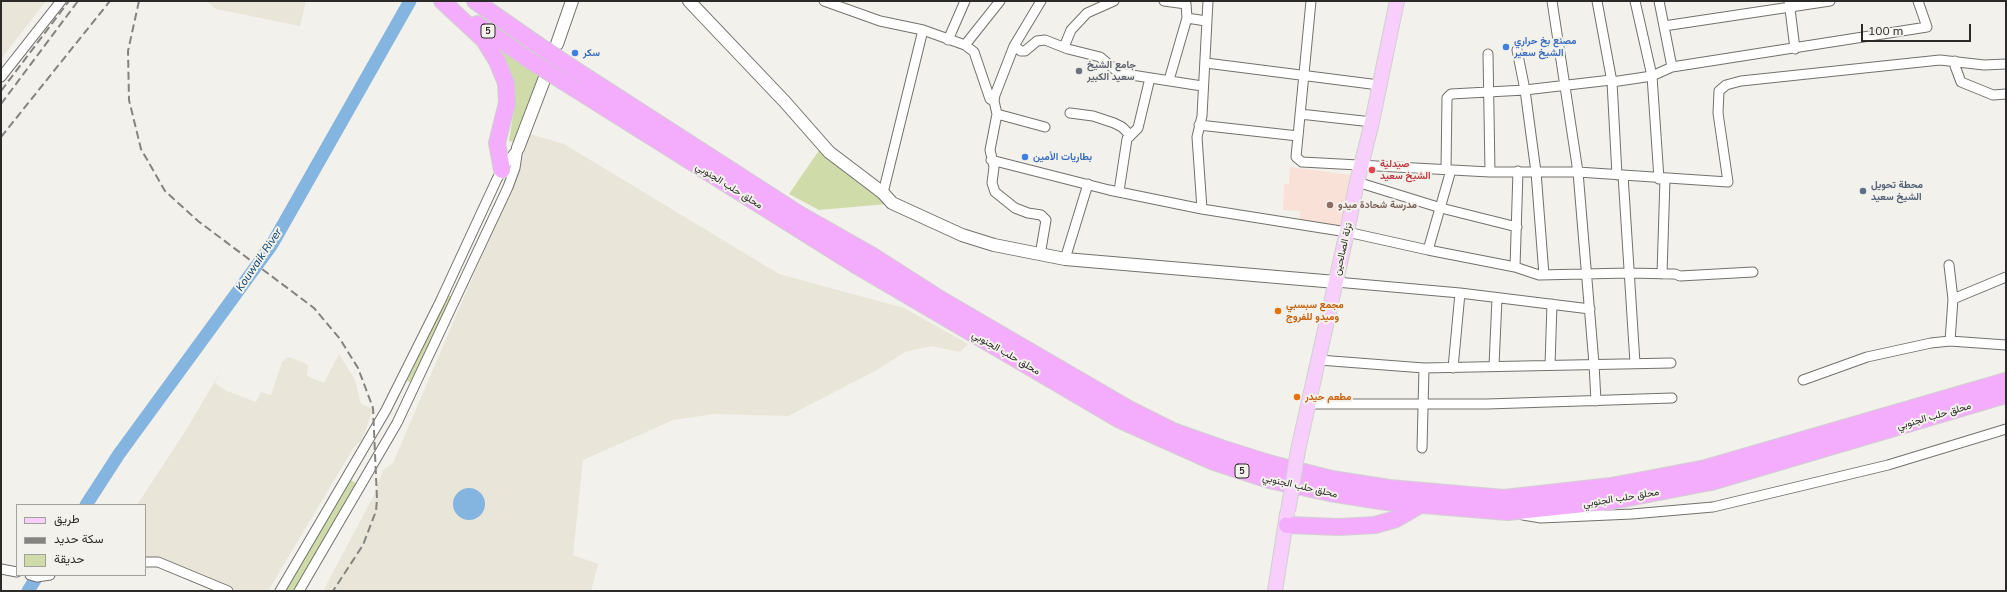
<!DOCTYPE html>
<meta charset="utf-8">
<style>
body{margin:0}
#map{position:relative;width:2007px;height:592px;overflow:hidden;background:#f3f1eb;font-family:Mulish,Vazirmatn,sans-serif}
canvas{display:block}
.frame{position:absolute;inset:0;border:2px solid #2b2a28;pointer-events:none}
.legend{position:absolute;left:16px;top:504px;width:130px;height:72px;box-sizing:border-box;background:#f3f1eb;border:1px solid #a3a19d;margin:0;padding:5px 7px;list-style:none;font-size:12px;color:#2b2a28}
.legend li{display:flex;align-items:center;gap:8px;height:20px}
.legend b{width:20px;border:1px solid #a3a19d}
.scale{position:absolute;left:1861px;top:24px;width:110px;height:18px;box-sizing:border-box;border:2px solid #2b2a28;border-top:0;padding-left:5px;font-size:12px;line-height:14px;white-space:nowrap;color:#2b2a28;-webkit-text-stroke:3px #f3f1eb;paint-order:stroke}
</style>
<div id="map">
<canvas width="2007" height="592"></canvas>
<div class="frame"></div>
<ul class="legend">
<li><b style="height:5px;background:#f8cefd"></b>طريق</li>
<li><b style="height:5px;background:#84837f"></b>سكة حديد</li>
<li><b style="height:11px;background:#cfdca9"></b>حديقة</li>
</ul>
<div class="scale">100 m</div>
</div>
<script>
const ctx = document.querySelector('canvas').getContext('2d');
ctx.lineJoin = 'round';
function paint(path, color) {
  ctx.fillStyle = color;
  ctx.fill(path, 'evenodd');
}
function shape(rows) {
  const path = new Path2D();
  for (const r of rows) {
    if (r.length === 3) {
      path.moveTo(r[0] + r[2], r[1]);
      path.arc(r[0], r[1], r[2], 0, 2 * Math.PI);
      continue;
    }
    path.moveTo(r[0], r[1]);
    for (let i = 2; i < r.length; i += 2) path.lineTo(r[i], r[i + 1]);
  }
  return path;
}
function stroke(path, color, width, dash) {
  ctx.strokeStyle = color;
  ctx.lineWidth = width;
  ctx.lineCap = dash ? 'butt' : 'round';
  ctx.setLineDash(dash || []);
  ctx.stroke(path);
}
function drawText(font, color, halo, rows, align = 'center') {
  ctx.font = font + ' Mulish,Vazirmatn,sans-serif';
  ctx.lineWidth = 4;
  ctx.setLineDash([]);
  ctx.textBaseline = 'middle';
  ctx.strokeStyle = halo;
  ctx.fillStyle = color;
  for (const [text, x, y, turn = 0] of rows) {
    ctx.save();
    ctx.translate(x, y);
    ctx.rotate((+turn || 0) * Math.PI / 180);
    ctx.textAlign = isNaN(turn) ? turn : align;
    if (halo) ctx.strokeText(text, 0, 0);
    ctx.fillText(text, 0, 0);
    ctx.restore();
  }
}
const built = shape([
 [1,1,46,1,1,59],
 [206,1,306,1,300,26,216,9],
 [530,134,564,144,779,274,904,308,968,344,960,352,931,346,905,352,875,371,788,416,714,414,673,420,583,460,573,555,598,564,591,591,323,591,374,495,383,470,393,463,512,185],
 [339,354,355,380,361,404,373,409,362,440,354,447,268,591,214,591,159,568,145,566,145,505,137,505,186,430,222,369,215,383,227,391,256,402,261,392,271,395,282,362,288,357,305,363,308,366,307,376,324,383]
]);
const education = shape([
 [1290,167,1351,175,1341,228,1300,221,1300,211,1283,210,1284,184,1289,184]
]);
const green = shape([
 [488,37,539,74,513,142,509,141,514,109],
 [820,149,854,179,887,204,819,210,789,194],
 [448,295,454,298,413,383,407,381],
 [351,480,357,484,293,591,285,591]
]);
const water = shape([
 [469,504,16]
]);
const river = shape([
 [86,505,119,454,271,246,410,1],
 [28,591,38,575]
]);
const street = shape([
 [824,1,880,21,923,30,965,45,974,52,990,99,994,101],
 [1164,1,1186,4,1187,18,1169,80],
 [1311,1,1296,157,1302,162,1490,172,1578,172,1728,182,1718,113,1719,91,1726,85,1741,81,1940,60,1984,65,2006,64],
 [1552,1,1578,172,1594,364,1596,401],
 [1597,1,1612,82,1617,175],
 [1635,1,1652,76,1659,179],
 [1659,1,1672,67],
 [1789,1,1795,49],
 [1187,18,1206,21],
 [1664,26,1830,1],
 [948,40,965,1],
 [965,45,1000,1],
 [1014,46,1021,51,1025,51,1037,41,1045,40,1068,49,1100,57,1119,73,1202,86],
 [1064,47,1071,30,1087,13,1114,1],
 [1517,50,1525,90,1536,172,1544,275],
 [1488,54,1490,172],
 [1955,61,1955,66,1961,82,1993,95,2006,94],
 [1206,63,1379,85],
 [1,77,61,1],
 [1612,82,1652,76,1672,67,1927,27,1918,1],
 [1070,113,1093,116,1114,123,1122,127,1130,135],
 [997,114,1045,127],
 [1300,114,1372,122],
 [1199,125,1298,136],
 [991,160,1109,190,1202,209,1347,232,1428,250,1515,267,1539,275,1629,273,1675,274,1680,276,1753,272],
 [1446,169,1447,98,1451,94,1525,90,1611,80],
 [1623,175,1635,363],
 [1357,182,1441,208,1517,227],
 [1119,191,1127,139,1138,128,1150,78],
 [883,193,923,30],
 [1202,209,1197,137,1202,116,1208,1],
 [1428,250,1451,170],
 [1040,255,1046,220,1041,215,1028,213,1015,208,995,192,992,183,994,167,990,150,997,114,994,101,995,95,1014,46,1041,1],
 [1065,259,1088,184],
 [1949,265,1953,299,1950,341],
 [1515,267,1518,171],
 [1662,274,1665,179],
 [1336,282,1460,293,1590,309],
 [1953,299,2006,277],
 [1319,360,1424,368,1671,363],
 [1550,365,1552,304],
 [1494,366,1497,298],
 [1453,368,1460,293],
 [1803,380,1867,357,1931,343,1950,341,2006,345],
 [1309,404,1487,404,1672,398],
 [1422,448,1424,368],
 [1523,515,1541,518,1632,514,1713,507,1888,465,2006,429],
 [145,562,158,562,228,591],
 [1,569,17,572],
 [30,575,37,577,50,575],
 [280,591,386,410,440,302,497,179,505,165,518,148],
 [299,591,397,423,508,187,515,168,518,148]
]);
const secondary = shape([
 [689,1,785,102,829,152,883,193,892,203,962,235,994,245,1065,259,1336,282],
 [557,44,572,1],
 [518,148,544,80]
]);
const primary = shape([
 [1298,450,1347,232,1357,182,1372,122,1397,1],
 [1275,591,1287,514]
]);
const highway = shape([
 [442,1,484,40,497,61,506,83,507,103,497,143,502,170],
 [475,1,538,45],
 [477,24,531,61],
 [571,67,799,214,873,256,940,299,1129,409,1173,431,1221,448,1272,464,1332,479,1389,488,1504,498,1611,486,1706,468,2006,381],
 [564,82,854,264,1120,420,1214,462,1269,480,1330,493,1387,502,1508,512,1612,501,1711,482,2006,395],
 [1287,525,1339,527,1375,525,1396,519,1420,505]
]);
const rail = shape([
 [139,1,128,51,129,100,141,149,165,191,198,221,314,308,340,339,358,368,373,408,377,499,376,511,363,545,333,591],
 [1,91,69,1],
 [1,104,78,1],
 [1,137,110,1]
]);
const primaryBridge = shape([
 [1288,511,1298,450]
]);
const highwayBridge = shape([
 [538,45,571,67],
 [531,61,564,82]
]);
const markers = [
 [1506,47,4,"#3f7fe0"],
 [575,53,4,"#3f7fe0"],
 [1079,71,4,"#6b7280"],
 [1025,157,4,"#3f7fe0"],
 [1372,170,4,"#e0444e"],
 [1863,191,4,"#5c6f8a"],
 [1330,205,4,"#8d6e63"],
 [1278,311,4,"#e8710a"],
 [1297,397,4,"#e8710a"]
];
const shields = [
 [488,31,14],
 [1242,471,14]
];
const shieldNames = [
 ["5",488,31],
 ["5",1242,471]
];
const shopNames = [
 ["مصنع بخ حراري",1514,41],
 ["الشيخ سعير",1514,53],
 ["سكر",583,53],
 ["بطاريات الأمين",1033,157]
];
const worshipNames = [
 ["جامع الشيخ",1087,65],
 ["سعيد الكبير",1087,77]
];
const healthNames = [
 ["صيدلية",1380,164],
 ["الشيخ سعيد",1380,176]
];
const serviceNames = [
 ["محطة تحويل",1871,185],
 ["الشيخ سعيد",1871,197]
];
const streetNames = [
 ["محلق حلب الجنوبي",729,186,32],
 ["نزلة الصالحين",1343,249,-77],
 ["محلق حلب الجنوبي",1006,353,30],
 ["محلق حلب الجنوبي",1934,416,-16],
 ["محلق حلب الجنوبي",1300,486,13],
 ["محلق حلب الجنوبي",1621,498,-9]
];
const educationNames = [
 ["مدرسة شحادة ميدو",1338,205]
];
const foodNames = [
 ["مجمع سبسبي",1286,305],
 ["وميدو للفروج",1286,317],
 ["مطعم حيدر",1305,397]
];
const waterNames = [
 ["Kouwaik River",259,260,-56]
];
paint(built, '#e9e5d8');
paint(education, '#f9e1d7');
paint(green, '#cfdca9');
paint(water, '#84b4e0');
stroke(river, '#84b4e0', 13);
stroke(street, '#73716c', 11);
stroke(secondary, '#73716c', 14);
stroke(primary, '#d0d0d0', 16);
stroke(highway, '#d0d0d0', 18);
stroke(street, '#fff', 9);
stroke(secondary, '#fff', 12);
stroke(primary, '#f8cefd', 14);
stroke(highway, '#f4adfc', 16);
stroke(rail, '#84837f', 2, [8, 4]);
stroke(primaryBridge, '#d0d0d0', 16, []);
stroke(highwayBridge, '#d0d0d0', 18, []);
stroke(primaryBridge, '#f8cefd', 14);
stroke(highwayBridge, '#f4adfc', 16);
for (const [x, y, r, color] of markers) {
  const dot = new Path2D();
  dot.arc(x, y, r, 0, 2 * Math.PI);
  ctx.fillStyle = color;
  ctx.fill(dot);
  stroke(dot, '#f3f1eb', 1.5);
}
for (const [x, y, w] of shields) {
  const box = new Path2D();
  box.roundRect(x - w / 2, y - 7, w, 14, 3);
  ctx.fillStyle = '#f3f1eb';
  ctx.fill(box);
  stroke(box, '#2b2a28', 1);
}
drawText('bold 9px', '#2b2a28', null, shieldNames);
drawText('bold 10px', '#366cbe', '#f3f1eb', shopNames, 'left');
drawText('bold 10px', '#5b616d', '#f3f1eb', worshipNames, 'left');
drawText('bold 10px', '#be3a42', '#f3f1eb', healthNames, 'left');
drawText('bold 10px', '#4e5e75', '#f3f1eb', serviceNames, 'left');
drawText('10px', '#2b2a28', '#f3f1eb', streetNames);
drawText('bold 10px', '#785e54', '#f3f1eb', educationNames, 'left');
drawText('bold 10px', '#c56008', '#f3f1eb', foodNames, 'left');
drawText('italic 11px', '#023c65', '#f3f1eb', waterNames);
</script>
